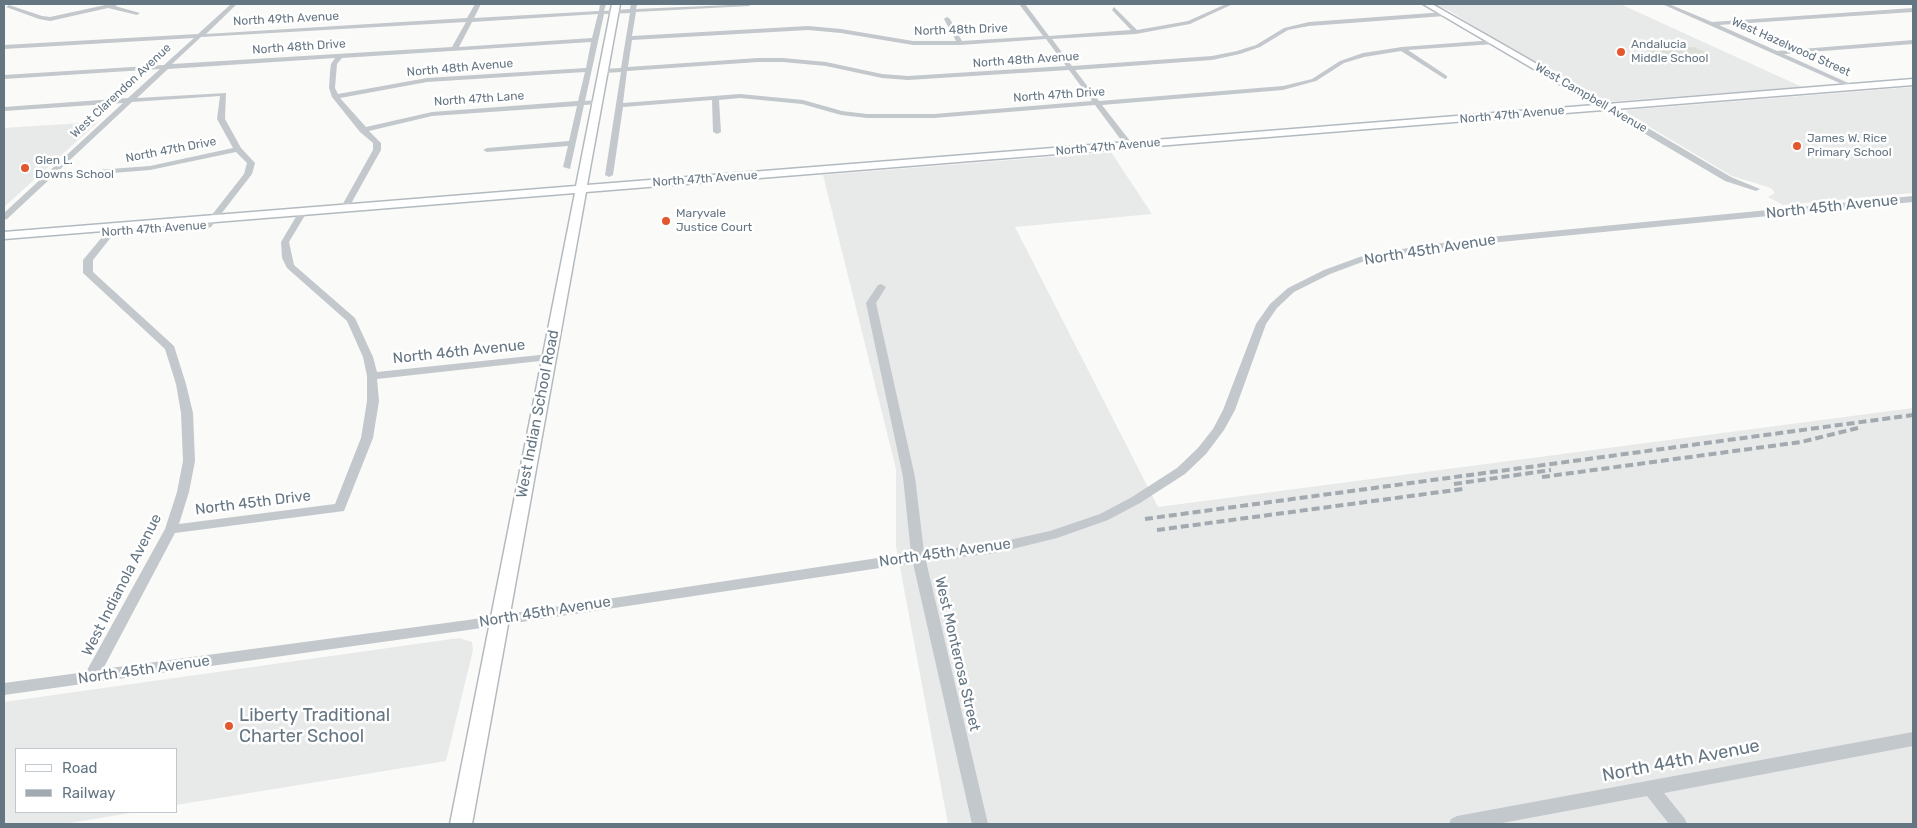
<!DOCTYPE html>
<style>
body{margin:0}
#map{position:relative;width:1917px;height:828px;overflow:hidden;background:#fafaf8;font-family:Rubik,sans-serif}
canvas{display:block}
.frame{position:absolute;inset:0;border:5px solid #657683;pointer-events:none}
.legend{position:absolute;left:15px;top:748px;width:162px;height:65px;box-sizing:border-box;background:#fff;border:1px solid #c1c8cd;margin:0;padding:6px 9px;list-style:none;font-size:15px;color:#657683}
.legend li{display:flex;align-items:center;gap:10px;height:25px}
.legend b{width:25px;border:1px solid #c1c8cd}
</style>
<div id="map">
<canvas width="1917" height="828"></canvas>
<div class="frame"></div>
<ul class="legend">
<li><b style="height:6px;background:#fff"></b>Road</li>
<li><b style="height:6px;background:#a2aab0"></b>Railway</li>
</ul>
</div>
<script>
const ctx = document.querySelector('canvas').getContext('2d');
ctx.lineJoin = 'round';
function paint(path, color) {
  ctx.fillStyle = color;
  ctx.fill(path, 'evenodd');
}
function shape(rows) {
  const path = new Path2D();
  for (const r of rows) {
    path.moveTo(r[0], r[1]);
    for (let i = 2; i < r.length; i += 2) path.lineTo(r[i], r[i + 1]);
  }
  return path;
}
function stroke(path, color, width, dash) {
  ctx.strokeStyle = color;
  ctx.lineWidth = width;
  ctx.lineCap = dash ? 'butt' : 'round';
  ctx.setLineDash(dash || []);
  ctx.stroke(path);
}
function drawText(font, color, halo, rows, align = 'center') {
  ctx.font = font + ' Rubik,sans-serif';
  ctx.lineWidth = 5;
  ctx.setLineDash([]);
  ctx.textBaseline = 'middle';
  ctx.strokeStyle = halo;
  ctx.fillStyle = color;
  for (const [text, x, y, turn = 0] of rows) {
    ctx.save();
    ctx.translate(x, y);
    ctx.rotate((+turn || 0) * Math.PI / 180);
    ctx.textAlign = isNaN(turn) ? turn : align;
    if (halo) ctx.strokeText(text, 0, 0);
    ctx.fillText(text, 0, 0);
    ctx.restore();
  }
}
const built = shape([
 [1433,4,1620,4,1802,87,1605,102,1492,38,1450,11],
 [1913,87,1913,193,1783,205,1768,197,1775,193,1771,188,1732,176,1626,113,1628,110],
 [98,122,4,207,4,128],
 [1111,152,1152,214,1015,227,1158,507,1913,408,1913,824,948,824,896,546,896,469,823,175],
 [459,638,472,642,473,650,446,761,176,805,176,749,16,749,16,812,136,812,64,824,4,824,4,702]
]);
const green = shape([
 [1694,47,1712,55,1663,59,1646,50]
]);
const street = shape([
 [110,4,120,4,115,6,140,13,137,15,108,8,50,21,39,19,6,7,9,5,42,16,50,17,110,4],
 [231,4,237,4,206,34,467,18,475,4,481,4,474,18,599,11,600,4,606,4,604,11,630,9,631,4,637,4,636,9,752,4,749,6,636,12,632,36,808,26,841,29,913,41,956,41,944,19,947,17,950,19,962,41,1043,36,1019,4,1025,4,1049,36,1131,30,1112,10,1114,7,1137,30,1188,21,1226,4,1233,4,1190,24,1136,34,1052,39,1072,66,1212,56,1237,51,1256,45,1284,28,1309,22,1445,12,1448,14,1445,16,1309,26,1288,30,1260,47,1240,54,1212,60,1075,70,1099,101,1283,86,1312,79,1340,61,1363,53,1402,47,1494,40,1497,42,1494,44,1408,50,1447,76,1447,78,1445,79,1401,51,1364,57,1344,63,1316,81,1283,90,1102,105,1134,146,1130,148,1127,148,1095,105,934,118,867,118,841,115,802,104,740,98,719,100,721,132,717,134,713,132,712,100,623,107,613,175,609,177,605,175,621,72,604,73,601,71,604,69,621,68,630,13,604,14,585,101,598,100,602,102,598,104,584,105,570,169,563,167,568,146,487,152,483,150,487,148,569,141,577,106,432,116,369,131,381,143,381,150,348,209,347,211,341,211,340,209,373,150,373,143,360,132,332,97,329,88,330,72,331,64,335,58,168,69,137,98,226,93,225,119,241,148,255,163,252,174,211,227,208,228,204,225,244,174,247,163,236,152,150,170,51,178,7,219,4,220,4,213,123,103,4,111,4,107,128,98,160,69,4,79,4,75,164,65,194,38,4,49,4,45,198,34,231,4],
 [598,14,592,38,459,47,472,22,598,14],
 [466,22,452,47,172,64,201,37,466,22],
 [808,30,841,33,913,45,960,45,1046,39,1066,66,908,76,882,74,826,62,783,58,758,58,628,67,632,40,808,30],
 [591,42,586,68,427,78,338,94,335,88,337,64,342,58,591,42],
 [758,62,783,62,826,66,882,78,908,80,1069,70,1092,101,934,114,867,114,842,111,803,100,740,94,623,103,627,71,758,62],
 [585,72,578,101,432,112,366,127,340,98,427,82,585,72],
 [220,96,217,119,233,148,150,166,56,173,132,102,220,96],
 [1662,4,1669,4,1712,22,1913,8,1913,12,1719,25,1777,51,1913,40,1913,44,1784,54,1855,86,1855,88,1853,89,1662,4],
 [1603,105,1609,105,1731,177,1760,189,1756,191,1725,181,1603,109,1603,105],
 [1913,196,1913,202,1469,245,1373,258,1330,274,1294,292,1277,308,1266,324,1235,410,1224,430,1206,454,1185,474,1140,503,1108,520,1057,538,996,553,926,561,988,824,972,824,913,563,468,630,4,695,4,683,86,672,165,529,177,492,183,461,181,413,176,384,165,349,83,273,83,260,113,224,116,223,120,226,93,260,93,272,174,346,186,384,193,413,195,461,189,492,179,524,335,504,361,438,367,401,367,376,363,357,347,321,287,268,282,258,281,242,300,210,303,209,307,212,289,242,294,265,355,318,373,357,377,372,549,354,554,357,549,360,377,379,379,401,373,438,344,511,175,533,103,669,468,620,911,553,903,477,866,303,878,285,881,284,886,287,876,303,915,477,924,552,996,543,1050,531,1100,514,1132,497,1177,468,1198,448,1213,429,1223,410,1256,324,1270,304,1288,288,1324,270,1368,254,1469,239,1913,196],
 [1913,732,1913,746,1664,793,1685,819,1687,824,1669,824,1647,796,1497,824,1449,824,1451,819,1457,816,1913,732]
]);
const secondary = shape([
 [612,4,620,4,587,185,1595,105,1423,4,1432,4,1607,104,1913,79,1913,85,586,192,472,824,450,824,575,193,4,239,4,232,576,186,612,4]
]);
const rail = shape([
 [1542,477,1801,442,1858,428],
 [1454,484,1551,470],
 [1145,519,1913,415],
 [1157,530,1463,489]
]);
const markers = [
 [1621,52,5,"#e4572e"],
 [1797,146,5,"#e4572e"],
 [25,168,5,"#e4572e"],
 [666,221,5,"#e4572e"],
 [229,726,5,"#e4572e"]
];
const farStreetnames = [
 ["North 49th Avenue",286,19,-3],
 ["North 48th Drive",961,30,-2],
 ["North 48th Drive",299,47,-4],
 ["West Hazelwood Street",1791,47,24],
 ["North 48th Avenue",1026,60,-4],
 ["North 48th Avenue",460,68,-5],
 ["West Clarendon Avenue",121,91,-43],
 ["North 47th Drive",1059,95,-4],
 ["West Campbell Avenue",1591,98,30],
 ["North 47th Lane",479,99,-4],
 ["North 47th Avenue",1512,115,-5],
 ["North 47th Avenue",1108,147,-5],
 ["North 47th Drive",171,150,-11],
 ["North 47th Avenue",705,179,-4],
 ["North 47th Avenue",154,229,-4]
];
const farPoinames = [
 ["Andalucia",1631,45],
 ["Middle School",1631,59],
 ["James W. Rice",1807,139],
 ["Primary School",1807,153],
 ["Glen L.",35,161],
 ["Downs School",35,175],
 ["Maryvale",676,214],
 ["Justice Court",676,228]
];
const streetNames = [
 ["North 45th Avenue",1832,207,-6],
 ["North 45th Avenue",1430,250,-9],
 ["North 46th Avenue",459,352,-6],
 ["West Indian School Road",538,414,-79],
 ["North 45th Drive",253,503,-7],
 ["North 45th Avenue",945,553,-8],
 ["West Indianola Avenue",122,585,-63],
 ["North 45th Avenue",545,612,-9],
 ["West Monterosa Street",957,654,77],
 ["North 45th Avenue",144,670,-8]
];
const nearPoinames = [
 ["Liberty Traditional",239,716],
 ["Charter School",239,737]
];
const nearStreetnames = [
 ["North 44th Avenue",1681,761,-11]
];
paint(built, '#e8e9e9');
paint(green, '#dadfd7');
stroke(secondary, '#b3babf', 3);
paint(street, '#c3c8cc');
paint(secondary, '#fff');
stroke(rail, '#a2aab0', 4, [8, 4]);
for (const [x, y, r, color] of markers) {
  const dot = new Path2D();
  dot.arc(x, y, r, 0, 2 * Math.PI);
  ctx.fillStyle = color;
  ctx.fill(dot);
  stroke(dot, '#fff', 2);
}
drawText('12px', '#657683', '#fff', farStreetnames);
drawText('12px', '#657683', '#fff', farPoinames, 'left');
drawText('15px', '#657683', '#fff', streetNames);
drawText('18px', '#657683', '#fff', nearPoinames, 'left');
drawText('18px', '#657683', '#fff', nearStreetnames);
</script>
